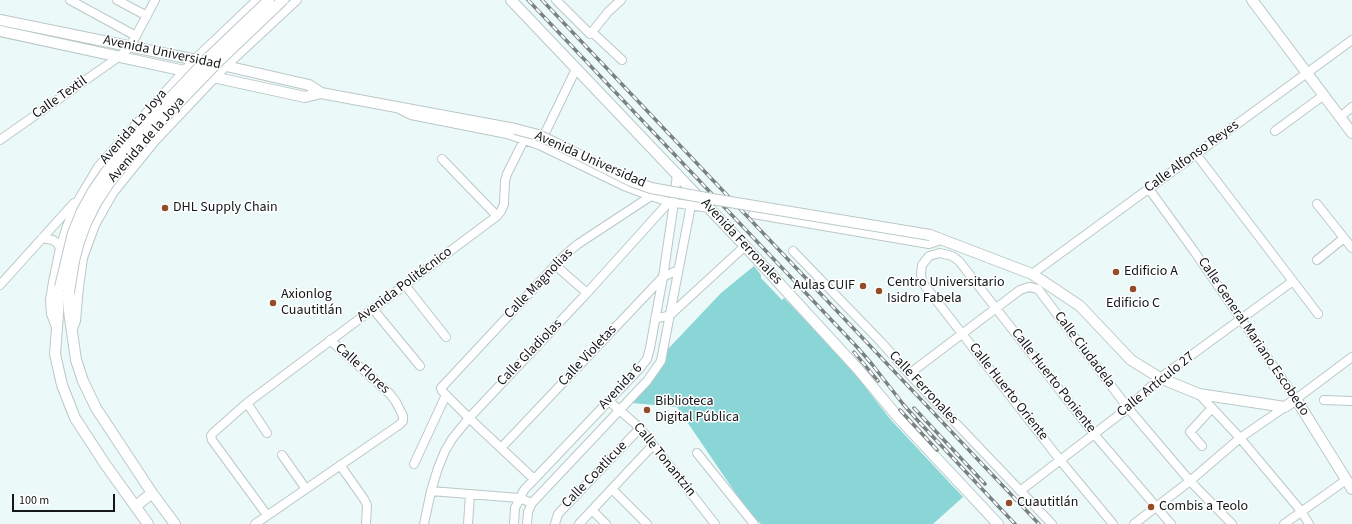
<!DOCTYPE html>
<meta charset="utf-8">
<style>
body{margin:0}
#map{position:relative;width:1352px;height:524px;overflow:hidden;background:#ecf9f9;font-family:"Source Sans 3",sans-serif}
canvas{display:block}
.scale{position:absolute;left:12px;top:494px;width:103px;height:18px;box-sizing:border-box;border:2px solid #131717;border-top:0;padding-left:5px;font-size:12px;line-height:14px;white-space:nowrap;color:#131717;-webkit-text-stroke:3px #fff;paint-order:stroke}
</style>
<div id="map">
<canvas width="1352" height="524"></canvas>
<div class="scale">100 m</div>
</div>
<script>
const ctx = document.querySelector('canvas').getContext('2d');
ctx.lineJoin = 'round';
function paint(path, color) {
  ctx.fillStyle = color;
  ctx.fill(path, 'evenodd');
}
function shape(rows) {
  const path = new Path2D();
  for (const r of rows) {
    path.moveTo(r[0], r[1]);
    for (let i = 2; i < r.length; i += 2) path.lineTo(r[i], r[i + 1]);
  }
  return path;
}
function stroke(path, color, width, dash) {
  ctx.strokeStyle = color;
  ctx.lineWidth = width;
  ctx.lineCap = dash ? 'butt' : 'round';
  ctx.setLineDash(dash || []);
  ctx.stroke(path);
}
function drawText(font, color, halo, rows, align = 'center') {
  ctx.font = font + ' "Source Sans 3",sans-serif';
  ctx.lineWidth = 3;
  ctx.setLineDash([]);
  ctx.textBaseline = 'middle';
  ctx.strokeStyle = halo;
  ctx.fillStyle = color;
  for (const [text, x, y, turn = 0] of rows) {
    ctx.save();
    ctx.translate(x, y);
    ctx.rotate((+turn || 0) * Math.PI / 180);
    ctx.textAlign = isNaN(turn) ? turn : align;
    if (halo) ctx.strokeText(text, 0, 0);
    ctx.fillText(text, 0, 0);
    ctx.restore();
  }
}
const green = shape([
 [754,266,761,275,761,278,782,300,784,298,839,355,859,379,891,420,963,497,933,524,761,524,747,510,677,407,632,403,658,373,665,360,668,349,721,293]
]);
const minor = shape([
 [70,0,136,36],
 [117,0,147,16],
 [556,0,590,34,592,32,608,12,621,0],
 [592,32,622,60],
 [399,109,411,115,507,134,539,145,624,186,651,196,669,202,709,208],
 [1340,117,1352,107],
 [546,131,576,69],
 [1275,131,1324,95],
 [0,140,120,56,130,47,155,0],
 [1196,154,1318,314],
 [442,159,497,216],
 [1149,189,1194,251,1296,399,1352,357],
 [1317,204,1352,248],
 [753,214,929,244,941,240],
 [42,238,53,240,57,243,60,248],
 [793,251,881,342,909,374,1052,524],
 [1317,260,1344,238],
 [555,265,587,293],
 [1032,274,1352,40],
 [0,285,74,203],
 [405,285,446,337],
 [373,309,420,366],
 [655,319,670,315,745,246],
 [56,327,51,314,50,300,53,282,60,248,67,226,80,197,98,167,137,123,194,60,257,0],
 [72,331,76,321,79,287,83,258,95,225,113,193,155,141,226,66,297,0],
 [909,374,1020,290,1029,287,1038,289,1128,408,1190,481,1232,524],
 [1199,394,1240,438,1301,511,1309,524],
 [1324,400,1352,401],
 [609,401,640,428,715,524],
 [247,403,267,433],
 [1202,446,1190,432,1212,408],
 [501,448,663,277,678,270],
 [697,453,754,524],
 [282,455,306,489],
 [414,464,446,395],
 [340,465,364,499,367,505,366,524],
 [534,479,469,418,442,391,441,388,566,254,578,244,651,196],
 [612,489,647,524],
 [431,491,519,498,532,503],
 [1020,491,1128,408,1160,378,1293,281],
 [592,510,606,524],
 [267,515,212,440,211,436,213,433,247,403,497,216,501,211,504,204,505,181,507,174,524,140],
 [255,524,399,425,403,421,403,416,396,402,390,394,330,340],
 [424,524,431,491,438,468,445,451,452,439,469,418,587,293,669,202],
 [468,524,470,494],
 [514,524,515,508,524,490,640,368,647,359,650,348,663,277,674,202,677,173],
 [527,524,528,512,532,503,647,381,661,361,691,205,691,191],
 [555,524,558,514,640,428],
 [579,524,653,445],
 [1113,524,1060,460,922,282,921,274,922,265,929,256,940,253,952,256,959,261,1094,434,1171,524],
 [1134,524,1190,481,1240,438,1285,407],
 [1284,524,1346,480]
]);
const major = shape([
 [511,0,745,246,857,368,897,416,998,524],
 [1252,0,1352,133],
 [0,20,226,66,309,85,321,93,515,129],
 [0,31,305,97,321,93],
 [930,235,1032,274,1080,306,1131,360,1160,378,1199,394,1285,407,1296,399,1352,489],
 [60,287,55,354,62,385,75,418,105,464,148,524],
 [69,292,69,311,76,360,83,381,96,408,152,493,175,524],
 [136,506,152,493]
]);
const rail = shape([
 [528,0,857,347,871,363,903,404,920,423,1015,524],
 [542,0,1039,524],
 [854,352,878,381],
 [914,408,985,484],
 [900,410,937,450]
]);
const majorBridge = shape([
 [515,129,538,135,555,143,631,181,651,188,712,199,930,235],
 [60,287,73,233,82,211,93,191,106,172,143,127,208,58,269,0],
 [69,292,74,261,79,242,86,223,96,203,109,183,151,131,219,61,283,0]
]);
const markers = [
 [165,208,4,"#934c27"],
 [1116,272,4,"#934c27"],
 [863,286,4,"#934c27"],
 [1133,289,4,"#934c27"],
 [879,291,4,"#934c27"],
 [273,303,4,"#934c27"],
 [647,410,4,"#934c27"],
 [1009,503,4,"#934c27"],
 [1151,507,4,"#934c27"]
];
const streetNames = [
 ["Avenida Universidad",162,53,12],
 ["Calle Textil",60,98,-35],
 ["Avenida La Joya",134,127,-49],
 ["Avenida de la Joya",147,140,-49],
 ["Calle Alfonso Reyes",1192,157,-36],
 ["Avenida Universidad",590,160,24],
 ["Avenida Ferronales",741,242,47],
 ["Calle Magnolias",539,284,-46],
 ["Avenida Politécnico",405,285,-37],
 ["Calle General Mariano Escobedo",1253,337,56],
 ["Calle Ciudadela",1084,350,53],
 ["Calle Gladiolas",530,353,-46],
 ["Calle Violetas",588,356,-47],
 ["Calle Flores",362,369,42],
 ["Calle Huerto Poniente",1053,381,52],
 ["Calle Artículo 27",1156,385,-39],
 ["Avenida 6",621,387,-47],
 ["Calle Ferronales",923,388,47],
 ["Calle Huerto Oriente",1008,392,52],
 ["Calle Tonantzin",664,460,51],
 ["Calle Coatlicue",595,475,-46]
];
const poiNames = [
 ["DHL Supply Chain",173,208],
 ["Edificio A",1124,272],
 ["Centro Universitario",887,283],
 ["Isidro Fabela",887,299],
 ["Aulas CUIF",855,286,"right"],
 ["Axionlog",281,295],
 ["Cuautitlán",281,311],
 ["Edificio C",1133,304,"center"],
 ["Biblioteca",655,402],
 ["Digital Pública",655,418],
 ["Cuautitlán",1017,503],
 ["Combis a Teolo",1159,507]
];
paint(green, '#8ad5d6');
stroke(minor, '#bbc8c8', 10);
stroke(major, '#bbc8c8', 12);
stroke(minor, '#fff', 8);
stroke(major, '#fff', 10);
stroke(rail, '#798181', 3.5);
stroke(rail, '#fff', 2, [6]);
stroke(majorBridge, '#bbc8c8', 12, []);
stroke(majorBridge, '#fff', 10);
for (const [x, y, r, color] of markers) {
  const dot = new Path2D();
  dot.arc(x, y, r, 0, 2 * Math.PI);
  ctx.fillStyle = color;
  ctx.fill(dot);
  stroke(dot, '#fff', 1.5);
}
drawText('14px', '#131717', '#fff', streetNames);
drawText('14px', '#131717', '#fff', poiNames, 'left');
</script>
